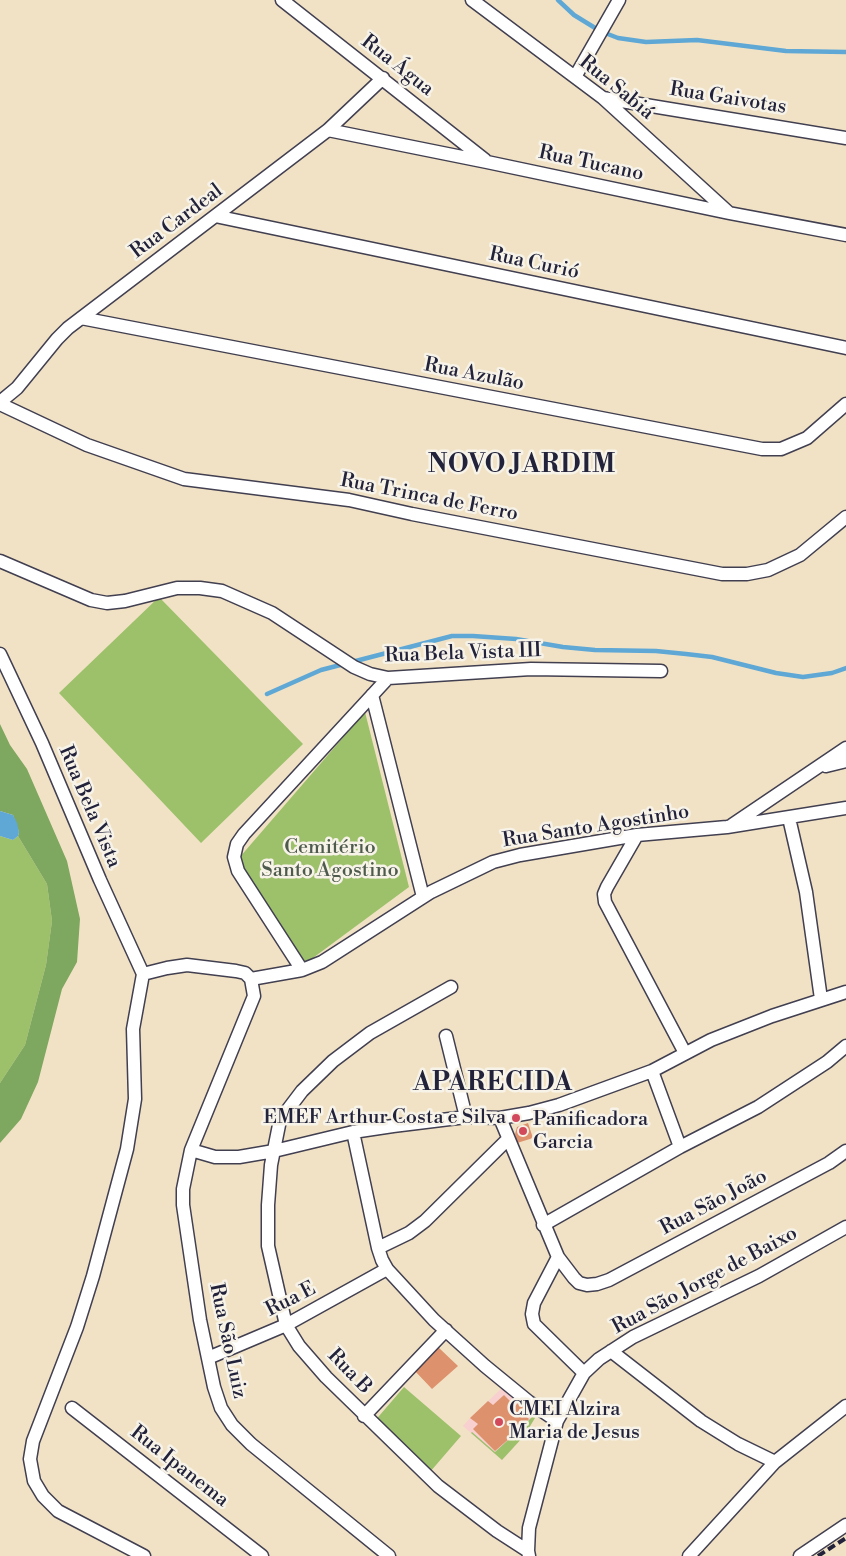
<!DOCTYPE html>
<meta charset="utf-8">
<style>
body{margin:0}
canvas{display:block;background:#f1e2c5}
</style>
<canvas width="846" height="1556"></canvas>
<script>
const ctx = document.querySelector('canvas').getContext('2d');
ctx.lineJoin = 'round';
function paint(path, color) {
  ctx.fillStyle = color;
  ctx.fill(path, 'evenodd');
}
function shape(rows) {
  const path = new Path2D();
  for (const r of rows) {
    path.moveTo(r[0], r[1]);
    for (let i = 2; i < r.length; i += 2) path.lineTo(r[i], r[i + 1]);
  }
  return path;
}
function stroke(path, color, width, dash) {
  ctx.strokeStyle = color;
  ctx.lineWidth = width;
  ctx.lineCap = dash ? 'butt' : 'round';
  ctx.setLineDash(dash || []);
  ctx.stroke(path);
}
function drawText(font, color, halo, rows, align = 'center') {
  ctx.font = font + ' "Libre Bodoni",serif';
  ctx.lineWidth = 5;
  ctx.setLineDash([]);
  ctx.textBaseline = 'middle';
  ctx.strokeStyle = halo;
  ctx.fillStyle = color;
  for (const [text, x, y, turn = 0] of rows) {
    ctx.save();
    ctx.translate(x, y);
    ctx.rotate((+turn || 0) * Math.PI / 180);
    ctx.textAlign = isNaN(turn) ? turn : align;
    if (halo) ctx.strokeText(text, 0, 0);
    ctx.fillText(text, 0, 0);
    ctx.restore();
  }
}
const built = shape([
 [502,1388,522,1404,535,1418,524,1436,502,1460,463,1426,470,1418]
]);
const green = shape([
 [159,597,303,744,201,843,59,693],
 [365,712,409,887,302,966,233,865],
 [0,836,13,840,18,836,47,884,52,921,46,965,25,1045,0,1083],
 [404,1387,461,1436,430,1472,373,1423],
 [533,1416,535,1418,524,1436,502,1460,471,1433,472,1432,495,1452,519,1430]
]);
const forest = shape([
 [0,724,10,745,27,769,67,861,80,919,77,962,62,989,38,1082,21,1119,0,1143,0,1083,25,1045,46,965,52,921,47,884,18,836,19,832,13,815,0,811]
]);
const water = shape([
 [0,811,13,815,17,823,19,832,18,836,13,840,0,836]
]);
const stream = shape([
 [558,0,574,15,600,31,618,38,646,42,697,40,786,51,846,52],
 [267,694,321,670,452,636,473,636,516,639,563,647,595,650,656,651,686,654,712,657,776,673,803,677,832,673,846,668]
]);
const building = shape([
 [528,1123,533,1138,517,1143,515,1134,517,1127],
 [438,1347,458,1366,432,1389,414,1370],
 [504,1395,515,1406,519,1402,522,1404,524,1407,520,1411,529,1419,519,1430,495,1451,473,1429,478,1424,470,1418,488,1401,493,1405]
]);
const street = shape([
 [282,0,485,160],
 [472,0,603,98,728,212],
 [575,77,619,0],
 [603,98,846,138],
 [328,130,487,162,729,213,846,235],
 [215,216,846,348],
 [81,318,762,449,781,449,807,438,846,404],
 [0,402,17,388,57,339,68,328,328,130,383,78],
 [0,404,87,445,184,479,349,500,412,514,722,574,747,574,768,570,800,555,846,517],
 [0,561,91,600,107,603,125,601,177,588,200,588,222,591,272,613,354,667,370,674,388,678,531,669,661,671],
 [0,654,42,743,100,880,143,974],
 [372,695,423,897],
 [826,766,846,761],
 [789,818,806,892,821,999],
 [732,825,846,748],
 [637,835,607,887,604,894,605,902,685,1053],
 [302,970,238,871,234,857,237,844,244,834,388,678],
 [143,974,133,1029,135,1099,127,1149,93,1276,77,1327,33,1441,30,1459,34,1481,43,1496,58,1511,144,1556],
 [143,974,167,968,187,965,236,971,245,973,251,979],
 [251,979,254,996,191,1150,183,1189,183,1205,200,1320,214,1387,221,1408,232,1425,251,1444,389,1556],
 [251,979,302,970,322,962,431,892,493,862,520,855,637,835,727,827,846,808],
 [451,987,370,1033,333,1061,302,1091,280,1120,271,1165,268,1205,268,1246,286,1325,299,1346,326,1377,438,1486,497,1531,528,1551],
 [446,1036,466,1117],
 [652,1071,680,1147],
 [500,1118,558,1257,574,1278,579,1283,587,1285,597,1284,609,1280,829,1163,846,1151],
 [353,1132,378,1248,382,1260,387,1269,434,1320,485,1366,529,1402,557,1421],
 [191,1150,215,1157,239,1157,274,1151,353,1132,393,1126,466,1117,500,1118,529,1113,559,1105,652,1071,711,1040,772,1016,846,992],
 [543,1225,680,1147,758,1107,827,1062,846,1046],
 [378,1248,409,1233,425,1221,508,1139],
 [558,1257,534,1303,532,1314,534,1324,584,1373],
 [611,1351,701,1421,738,1444,775,1462],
 [208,1358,286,1325,387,1269],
 [72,1408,262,1556],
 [364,1416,446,1330],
 [529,1556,528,1551,529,1528,557,1421,584,1373,599,1359,633,1337,759,1276,846,1227],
 [689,1556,775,1462,846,1406],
 [800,1556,846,1525]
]);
const rail = shape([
 [818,1556,846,1538]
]);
const markers = [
 [516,1118,5,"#d1495b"],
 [523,1131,5,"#d1495b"],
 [499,1422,5,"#d1495b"]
];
const streetNames = [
 ["Rua Água",397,66,38],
 ["Rua Sabiá",616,88,39],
 ["Rua Gaivotas",728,99,9],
 ["Rua Tucano",591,164,12],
 ["Rua Cardeal",177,222,-37],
 ["Rua Curió",534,264,12],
 ["Rua Azulão",474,375,11],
 ["Rua Trinca de Ferro",429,498,11],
 ["Rua Bela Vista III",463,654,-2],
 ["Rua Bela Vista",89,807,67],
 ["Rua Santo Agostinho",596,827,-9],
 ["Rua São João",714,1203,-28],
 ["Rua São Jorge de Baixo",705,1281,-28],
 ["Rua E",291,1300,-27],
 ["Rua São Luiz",227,1341,78],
 ["Rua B",349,1372,46],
 ["Rua Ipanema",179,1467,38]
];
const parkNames = [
 ["Cemitério",330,848],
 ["Santo Agostino",330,871]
];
const poiNames = [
 ["EMEF Arthur Costa e Silva",506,1118,"right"],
 ["Panificadora",533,1120],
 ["Garcia",533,1143],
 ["CMEI Alzira",509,1410],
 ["Maria de Jesus",509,1433]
];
const districtNames = [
 ["NOVO JARDIM",522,466],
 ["APARECIDA",493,1084]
];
paint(built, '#f7d0cf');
paint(green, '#9dc16b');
paint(forest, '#7ea75f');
paint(water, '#5fa8d6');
stroke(stream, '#5fa8d6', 4.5);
paint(building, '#dd926d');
stroke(street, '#413f50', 15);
stroke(street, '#fff', 12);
stroke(rail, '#22223b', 4, [8, 4]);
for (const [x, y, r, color] of markers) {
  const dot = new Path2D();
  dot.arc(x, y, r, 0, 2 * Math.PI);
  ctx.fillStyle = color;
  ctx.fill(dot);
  stroke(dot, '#f7f3e8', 2);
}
drawText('20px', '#22223b', '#f7f3e8', streetNames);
drawText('20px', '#4d5a4c', '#f7f3e8', parkNames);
drawText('20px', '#22223b', '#f7f3e8', poiNames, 'left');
ctx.letterSpacing = '1px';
drawText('bold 25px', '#22223b', '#f7f3e8', districtNames);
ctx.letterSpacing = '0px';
</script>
